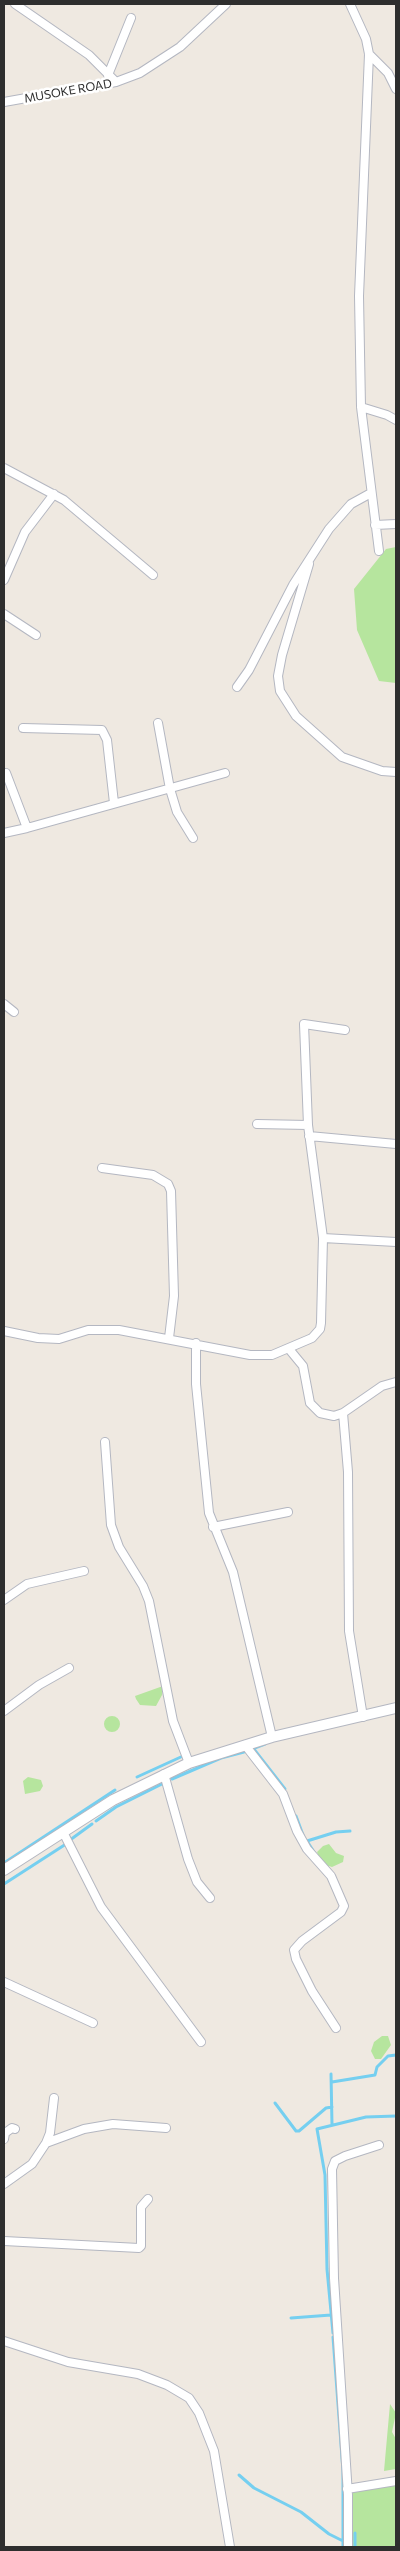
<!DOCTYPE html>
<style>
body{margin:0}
#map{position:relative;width:400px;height:2551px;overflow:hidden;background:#efe9e1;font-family:Commissioner,sans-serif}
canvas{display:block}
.frame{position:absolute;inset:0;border:5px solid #2e2e2e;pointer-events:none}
</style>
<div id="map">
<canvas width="400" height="2551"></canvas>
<div class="frame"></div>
</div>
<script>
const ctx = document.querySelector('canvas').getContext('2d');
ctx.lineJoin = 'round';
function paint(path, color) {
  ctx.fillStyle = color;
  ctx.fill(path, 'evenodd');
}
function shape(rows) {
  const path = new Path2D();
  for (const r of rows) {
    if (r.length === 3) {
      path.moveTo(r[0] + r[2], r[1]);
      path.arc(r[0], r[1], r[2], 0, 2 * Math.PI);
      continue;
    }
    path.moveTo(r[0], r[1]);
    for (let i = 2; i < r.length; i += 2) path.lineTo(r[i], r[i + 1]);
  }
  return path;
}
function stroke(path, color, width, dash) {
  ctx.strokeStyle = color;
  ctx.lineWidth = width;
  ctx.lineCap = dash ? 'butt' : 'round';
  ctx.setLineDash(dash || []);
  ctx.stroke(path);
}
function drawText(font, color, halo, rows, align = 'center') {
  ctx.font = font + ' Commissioner,sans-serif';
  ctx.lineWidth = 5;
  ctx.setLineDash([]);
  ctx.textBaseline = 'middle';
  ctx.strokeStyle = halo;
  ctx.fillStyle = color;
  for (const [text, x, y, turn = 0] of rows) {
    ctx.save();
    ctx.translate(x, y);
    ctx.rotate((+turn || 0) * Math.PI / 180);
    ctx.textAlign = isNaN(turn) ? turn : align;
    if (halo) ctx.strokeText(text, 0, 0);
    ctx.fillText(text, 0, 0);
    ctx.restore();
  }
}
const green = shape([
 [396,547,396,683,379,681,357,630,354,589,386,549],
 [163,1686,162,1695,156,1706,140,1705,136,1699,135,1696],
 [112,1724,8],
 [28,1777,41,1780,43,1786,40,1791,25,1794,23,1781],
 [329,1844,336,1853,344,1856,343,1862,332,1867,322,1864,317,1852,323,1846],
 [382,2036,388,2036,391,2045,381,2059,375,2059,371,2051,374,2042],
 [390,2404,396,2413,392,2432,396,2439,396,2469,384,2471],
 [396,2483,396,2547,353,2547,353,2534,350,2531,352,2492]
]);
const stream = shape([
 [253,1748,285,1789],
 [252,1749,265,1744],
 [137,1777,183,1756],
 [172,1779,221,1758,244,1752],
 [296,1816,303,1835],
 [96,1821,116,1807,164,1783],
 [70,1840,92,1824],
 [314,1852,307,1841,336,1832,350,1831],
 [4,1863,115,1790],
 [4,1884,66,1844],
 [331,2074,332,2125],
 [332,2082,375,2075,377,2067,388,2056,396,2055],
 [275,2103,296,2131,299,2131,326,2108,332,2107],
 [291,2318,331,2315],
 [333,2333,327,2269,325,2175,317,2129,366,2117,396,2116],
 [333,2337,343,2471,343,2547],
 [239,2475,254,2488,301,2512,329,2534,343,2541],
 [355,2533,355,2547]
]);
const minor = shape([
 [15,4,89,55,116,82],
 [350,4,366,39,369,54,359,296,361,407,379,551],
 [369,54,388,73,396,89],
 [108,75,131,18],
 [4,102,116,82,140,73,180,47,226,4],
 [361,407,387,415,396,420],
 [4,468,64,500,153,575],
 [375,525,396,524],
 [309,564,282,655,278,676,280,691,296,716,342,757,382,771,396,772],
 [4,580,25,532,54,494],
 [4,614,36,635],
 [237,687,249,670,293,585,329,529,351,504,371,493],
 [158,723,170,789,177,812,193,838],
 [23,728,102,730,107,740,114,803],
 [6,773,27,828],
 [4,833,27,828,225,773],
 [4,1004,14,1012],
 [257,1124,308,1125],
 [309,1136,396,1144],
 [102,1168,153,1175,168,1184,171,1191,174,1296,169,1338],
 [323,1238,396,1242],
 [4,1331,38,1338,59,1339,88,1330,119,1330,250,1355,272,1355,312,1338,320,1329,321,1323,323,1238,308,1125,304,1024,345,1030],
 [196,1343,196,1384,209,1513,233,1572,272,1737],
 [289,1349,303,1366,310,1403,320,1413,334,1416,343,1413,382,1386,396,1382],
 [343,1413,348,1472,349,1631,363,1717],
 [105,1442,111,1525,119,1547,143,1586,149,1601,173,1721,189,1763],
 [213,1527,288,1512],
 [4,1600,27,1584,84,1571],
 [4,1711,39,1685,69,1668],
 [245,1745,283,1794,297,1831,307,1849,331,1876,344,1906,341,1912,302,1941,294,1950,296,1959,312,1991,336,2028],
 [164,1774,188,1859,197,1882,210,1898],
 [64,1834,101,1907,201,2042],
 [4,1982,93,2023],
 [4,2139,5,2133,12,2128,15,2129],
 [46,2143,50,2133,54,2098],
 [4,2184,32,2164,46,2143,84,2129,113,2124,166,2128],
 [4,2241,139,2248,141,2246,141,2207,148,2199],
 [4,2341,68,2362,138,2374,167,2385,189,2398,199,2413,214,2451,230,2547],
 [347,2489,396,2481],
 [348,2547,348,2495,334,2278,332,2169,335,2161,345,2156,379,2145]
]);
const tertiary = shape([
 [4,1870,113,1800,189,1763,272,1737,396,1708]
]);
const streetNames = [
 ["MUSOKE ROAD",68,91,-10]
];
paint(green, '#b6e59e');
stroke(stream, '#75cff0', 3);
stroke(minor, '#b4b7c1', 10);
stroke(tertiary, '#b4b7c1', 12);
stroke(minor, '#fff', 8);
stroke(tertiary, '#fff', 10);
drawText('12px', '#2e2e2e', '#fff', streetNames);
</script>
